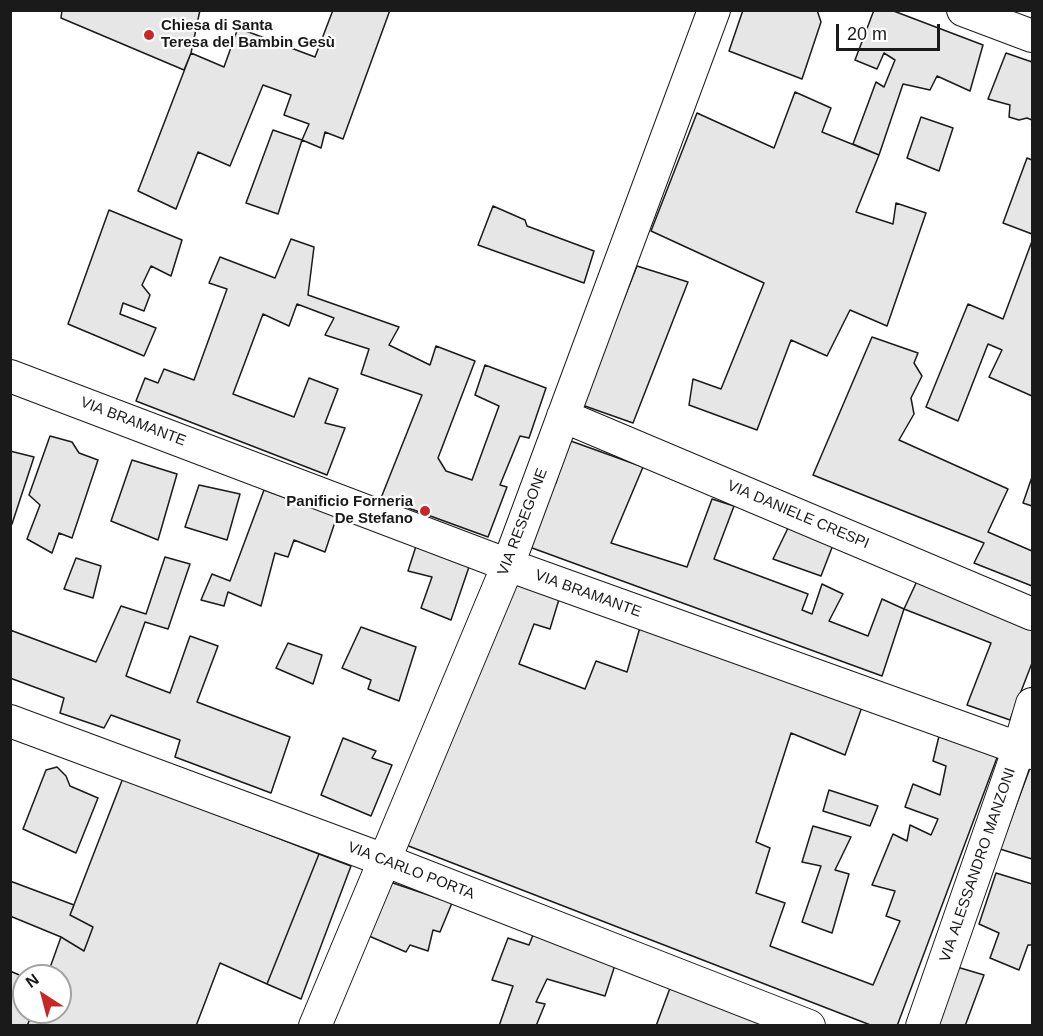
<!DOCTYPE html>
<meta charset="utf-8">
<style>
body{margin:0}
#map{position:relative;width:1043px;height:1036px;overflow:hidden;background:#fff;font-family:Arial,sans-serif}
canvas{display:block}
.frame{position:absolute;inset:0;border:12px solid #1a1a1a;pointer-events:none}
.north{position:absolute;left:12px;top:964px;width:60px;height:60px;box-sizing:border-box;background:#fff;border:2px solid #a3a3a3;border-radius:50%;rotate:324deg;font-size:16px;font-weight:700;line-height:24px;text-align:center;color:#1a1a1a}
.north::after{content:'';display:block;margin:auto;width:21px;height:27px;background:#c62828;clip-path:polygon(50% 0,100% 100%,50% 72%,0 100%)}
.scale{position:absolute;left:836px;top:24px;width:104px;height:27px;box-sizing:border-box;border:3px solid #1a1a1a;border-top:0;padding-left:8px;font-size:18px;line-height:21px;white-space:nowrap;color:#1a1a1a;-webkit-text-stroke:4px #fff;paint-order:stroke}
</style>
<div id="map">
<canvas width="1043" height="1036"></canvas>
<div class="frame"></div>
<div class="north">N</div>
<div class="scale">20 m</div>
</div>
<script>
const ctx = document.querySelector('canvas').getContext('2d');
ctx.lineJoin = 'round';
function paint(path, color) {
  ctx.fillStyle = color;
  ctx.fill(path, 'evenodd');
}
function shape(rows) {
  const path = new Path2D();
  for (const r of rows) {
    path.moveTo(r[0], r[1]);
    for (let i = 2; i < r.length; i += 2) path.lineTo(r[i], r[i + 1]);
  }
  return path;
}
function stroke(path, color, width, dash) {
  ctx.strokeStyle = color;
  ctx.lineWidth = width;
  ctx.lineCap = dash ? 'butt' : 'round';
  ctx.setLineDash(dash || []);
  ctx.stroke(path);
}
function drawText(font, color, halo, rows, align = 'center') {
  ctx.font = font + ' Arial,sans-serif';
  ctx.lineWidth = 4.5;
  ctx.setLineDash([]);
  ctx.textBaseline = 'middle';
  ctx.strokeStyle = halo;
  ctx.fillStyle = color;
  for (const [text, x, y, turn = 0] of rows) {
    ctx.save();
    ctx.translate(x, y);
    ctx.rotate((+turn || 0) * Math.PI / 180);
    ctx.textAlign = isNaN(turn) ? turn : align;
    if (halo) ctx.strokeText(text, 0, 0);
    ctx.fillText(text, 0, 0);
    ctx.restore();
  }
}
const building = shape([
 [62,10,200,10,191,53,184,70,61,18,62,10],
 [333,10,390,10,343,139,325,132,321,148,302,140,309,124,284,115,291,95,263,85,230,166,198,152,176,209,138,191,191,53,224,67,238,28,315,57,333,10],
 [743,10,817,10,821,22,802,79,729,51,743,10],
 [874,10,891,10,983,45,970,91,937,76,930,90,903,84,879,155,853,144,876,82,884,87,895,60,884,53,877,69,855,60,874,10],
 [1006,53,1032,62,1032,120,1027,118,1019,120,1009,117,1010,105,988,99,1006,53],
 [795,92,831,108,822,132,879,155,856,212,893,224,896,203,926,213,887,326,850,310,827,356,791,340,757,430,689,405,693,379,721,389,764,283,651,231,697,113,774,148,795,92],
 [921,117,953,128,939,171,907,158,921,117],
 [273,130,302,140,278,214,246,203,273,130],
 [1027,158,1032,160,1032,234,1003,223,1027,158],
 [493,206,525,220,527,226,594,251,584,283,478,245,493,206],
 [109,210,182,240,171,276,151,266,142,285,150,295,144,311,123,303,120,314,156,328,144,356,68,324,109,210],
 [291,239,314,247,308,295,399,327,389,345,430,365,436,346,475,361,438,458,446,471,472,480,499,406,475,395,485,365,546,388,529,438,520,436,500,485,507,487,488,537,381,498,422,395,361,374,369,349,325,335,334,318,297,304,289,326,263,314,233,394,294,417,309,378,338,389,325,423,345,428,327,475,136,401,145,378,158,383,164,369,194,380,227,289,209,283,220,257,275,278,291,239],
 [1032,241,1032,396,989,377,1002,350,988,344,958,421,926,407,968,304,1003,319,1032,241],
 [637,266,688,282,633,423,582,405,637,266],
 [872,337,918,353,914,363,922,376,911,398,914,414,899,440,1008,489,988,532,1032,551,1032,586,974,563,984,543,813,475,872,337],
 [50,436,72,442,79,453,98,460,72,538,59,533,52,553,27,539,40,505,29,495,50,436],
 [568,440,643,467,611,543,687,567,712,499,734,506,714,559,808,594,802,610,812,614,822,584,843,594,829,621,868,636,882,599,904,609,882,676,524,545,543,493,556,483,568,440],
 [10,451,34,457,12,524,10,524,10,451],
 [132,460,177,474,158,540,111,521,132,460],
 [1032,477,1032,506,1023,503,1032,477],
 [199,485,240,494,227,540,185,527,199,485],
 [264,490,337,516,325,552,294,540,288,557,275,553,261,606,228,592,224,606,201,600,212,574,230,581,264,490],
 [788,528,833,545,821,576,773,559,788,528],
 [417,543,471,561,451,620,421,608,432,577,408,571,417,543],
 [165,557,190,564,168,629,145,622,126,676,170,693,190,636,218,646,197,702,290,737,271,793,175,757,180,740,111,715,104,728,60,713,64,698,10,678,10,630,96,662,121,606,146,614,165,557],
 [76,558,101,566,93,598,64,589,76,558],
 [917,581,1032,627,1032,663,1010,720,967,705,991,643,904,609,917,581],
 [511,582,560,596,550,629,534,624,519,664,585,689,596,661,627,672,641,624,863,704,845,755,791,733,756,842,770,848,756,893,785,903,770,946,873,985,900,921,886,916,895,891,872,885,893,834,907,841,910,825,931,835,938,819,905,807,913,784,940,795,946,766,933,761,939,736,998,755,897,1026,873,1026,406,845,511,582],
 [361,627,416,647,399,701,368,689,371,680,342,668,361,627],
 [288,643,322,655,313,684,276,668,288,643],
 [343,738,376,751,372,758,392,765,371,816,321,795,343,738],
 [57,767,66,776,70,786,98,798,76,853,23,829,46,770,57,767],
 [1030,768,1032,769,1032,859,1000,849,1030,768],
 [123,778,319,854,267,984,220,963,196,1026,27,1026,33,1012,60,1012,60,976,47,976,61,937,84,951,93,927,70,915,123,778],
 [829,790,878,806,870,826,823,811,829,790],
 [813,826,851,837,835,870,849,874,832,933,802,922,821,866,802,862,813,826],
 [319,854,351,866,301,999,267,984,319,854],
 [996,873,1032,884,1032,945,1028,945,1019,970,990,958,999,933,979,924,996,873],
 [10,881,74,905,70,915,93,927,84,951,61,937,10,916,10,881],
 [390,882,452,903,440,932,433,930,428,951,410,945,406,952,369,936,390,882],
 [533,935,615,965,605,996,547,979,536,1002,545,1004,536,1026,499,1026,513,986,492,980,508,938,529,945,533,935],
 [957,967,984,975,965,1026,936,1026,957,967],
 [10,971,24,977,24,1012,33,1012,27,1026,10,1026,10,971],
 [670,988,770,1026,656,1026,670,988]
]);
const street = shape([
 [963,10,1032,36],
 [10,376,508,565,1032,753],
 [563,416,1032,614],
 [10,721,384,860,809,1026],
 [315,1026,508,565,714,10],
 [922,1026,1019,748,1032,704]
]);
const markers = [
 [149,35,6,"#c62828"],
 [425,511,6,"#c62828"]
];
const poiNames = [
 ["Chiesa di Santa",161,26],
 ["Teresa del Bambin Gesù",161,43],
 ["Panificio Forneria",413,502,"right"],
 ["De Stefano",413,519,"right"]
];
const streetNames = [
 ["VIA BRAMANTE",133,422,21],
 ["VIA DANIELE CRESPI",798,515,23],
 ["VIA RESEGONE",523,522,-69],
 ["VIA BRAMANTE",588,594,20],
 ["VIA ALESSANDRO MANZONI",978,865,-71],
 ["VIA CARLO PORTA",411,871,21]
];
paint(building, '#e6e6e6');
stroke(building, '#1a1a1a', 1.5);
stroke(street, '#1a1a1a', 34);
stroke(street, '#fff', 32);
for (const [x, y, r, color] of markers) {
  const dot = new Path2D();
  dot.arc(x, y, r, 0, 2 * Math.PI);
  ctx.fillStyle = color;
  ctx.fill(dot);
  stroke(dot, '#fff', 2);
}
drawText('bold 15px', '#1a1a1a', '#fff', poiNames, 'left');
drawText('15px', '#1a1a1a', '#fff', streetNames);
</script>
